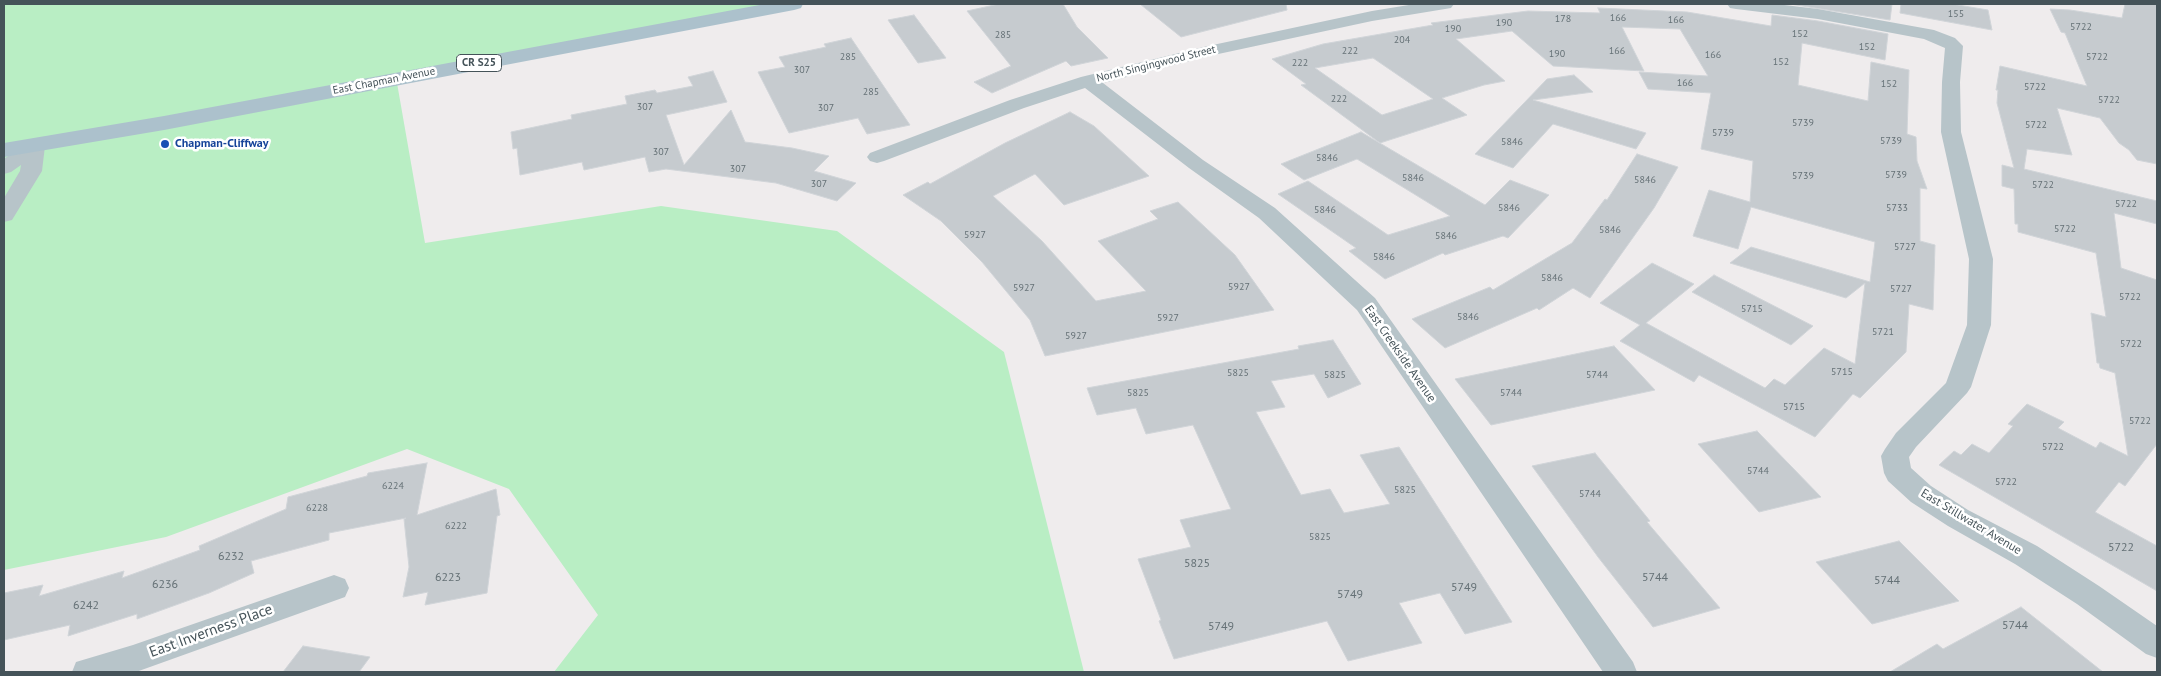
<!DOCTYPE html>
<style>
body{margin:0}
#map{position:relative;width:2161px;height:676px;overflow:hidden;background:#efeced;font-family:"PT Sans",sans-serif}
canvas{display:block}
.frame{position:absolute;inset:0;border:5px solid #455359;pointer-events:none}
</style>
<div id="map">
<canvas width="2161" height="676"></canvas>
<div class="frame"></div>
</div>
<script>
const ctx = document.querySelector('canvas').getContext('2d');
ctx.lineJoin = 'round';
function paint(path, color) {
  ctx.fillStyle = color;
  ctx.fill(path, 'evenodd');
}
function shape(rows) {
  const path = new Path2D();
  for (const r of rows) {
    path.moveTo(r[0], r[1]);
    for (let i = 2; i < r.length; i += 2) path.lineTo(r[i], r[i + 1]);
  }
  return path;
}
function stroke(path, color, width, dash) {
  ctx.strokeStyle = color;
  ctx.lineWidth = width;
  ctx.lineCap = dash ? 'butt' : 'round';
  ctx.setLineDash(dash || []);
  ctx.stroke(path);
}
function drawText(font, color, halo, rows, align = 'center') {
  ctx.font = font + ' "PT Sans",sans-serif';
  ctx.lineWidth = 5;
  ctx.setLineDash([]);
  ctx.textBaseline = 'middle';
  ctx.strokeStyle = halo;
  ctx.fillStyle = color;
  for (const [text, x, y, turn = 0] of rows) {
    ctx.save();
    ctx.translate(x, y);
    ctx.rotate((+turn || 0) * Math.PI / 180);
    ctx.textAlign = isNaN(turn) ? turn : align;
    if (halo) ctx.strokeText(text, 0, 0);
    ctx.fillText(text, 0, 0);
    ctx.restore();
  }
}
const green = shape([
 [4,4,794,4,397,83,425,243,661,206,837,231,1004,352,1084,672,554,672,598,615,509,489,407,449,166,537,4,570]
]);
const building = shape([
 [999,4,1063,4,1077,27,1108,58,1071,66,1066,61,992,93,974,82,1011,66,967,11,999,4],
 [1140,4,1286,4,1287,10,1181,37,1140,4],
 [1790,4,1892,4,1890,20,1790,4],
 [1901,4,1952,4,1988,10,1992,30,1900,13,1901,4],
 [2125,4,2157,4,2157,164,2137,160,2129,150,2119,143,2100,118,2057,108,2072,155,2027,149,2024,169,2157,201,2157,224,2114,213,2121,268,2157,280,2157,444,2125,486,2119,482,2095,512,2157,546,2157,591,1939,465,1954,451,1961,455,1972,444,1989,453,2013,426,2008,424,2027,404,2064,422,2058,428,2096,448,2100,442,2128,456,2115,373,2100,368,2099,363,2097,363,2091,313,2106,317,2096,253,2018,232,2018,224,2015,224,2014,189,2002,186,2002,165,2014,168,1997,103,1998,90,1996,90,2000,66,2087,86,2065,33,2061,32,2050,9,2070,10,2122,18,2125,4],
 [1598,8,1687,12,1771,26,1772,15,1818,21,1888,34,1885,60,1802,43,1798,85,1868,101,1871,62,1909,70,1907,134,1916,137,1917,161,1927,189,1920,188,1920,241,1935,245,1933,310,1909,304,1906,352,1860,398,1853,394,1815,437,1699,375,1694,382,1620,341,1640,325,1600,303,1652,263,1694,284,1646,323,1765,388,1774,379,1785,385,1824,348,1855,364,1865,283,1846,298,1730,263,1751,247,1870,282,1875,242,1751,207,1738,249,1693,236,1709,190,1750,202,1753,161,1701,149,1711,93,1648,89,1639,72,1708,76,1680,29,1622,27,1644,71,1553,66,1512,31,1456,39,1505,81,1484,85,1442,98,1467,115,1380,143,1301,85,1306,84,1272,59,1323,44,1433,25,1431,23,1528,11,1600,13,1598,8],
 [1373,58,1433,99,1382,115,1315,68,1373,58],
 [914,15,946,58,918,63,888,20,914,15],
 [851,38,910,125,867,134,858,118,789,133,758,72,785,67,779,57,826,47,824,44,851,38],
 [713,71,727,102,666,115,684,165,731,110,745,142,792,148,829,156,814,171,856,183,837,201,776,183,666,169,649,172,645,157,584,170,582,162,520,175,517,148,513,149,511,132,572,119,571,115,627,104,625,96,655,90,657,93,693,86,688,77,713,71],
 [1574,75,1593,92,1533,100,1646,133,1636,149,1553,124,1513,168,1475,154,1547,79,1574,75],
 [1070,112,1094,126,1149,176,1064,205,1035,174,993,196,1042,241,1096,301,1146,291,1098,241,1158,219,1150,211,1178,202,1235,255,1274,310,1045,356,1030,320,982,262,941,221,903,195,928,182,930,184,1005,143,1070,112],
 [1361,132,1485,205,1510,180,1549,195,1508,238,1503,236,1445,255,1443,253,1385,279,1349,251,1356,248,1278,194,1308,181,1388,235,1450,216,1357,159,1304,180,1281,164,1361,132],
 [1637,154,1678,167,1654,208,1590,298,1573,288,1539,310,1537,308,1445,348,1412,319,1490,287,1493,290,1572,243,1605,199,1607,200,1637,154],
 [1714,275,1813,326,1791,345,1692,292,1714,275],
 [1333,340,1361,384,1328,398,1314,374,1271,381,1285,407,1256,412,1301,495,1330,489,1344,513,1390,504,1360,455,1399,447,1512,622,1465,634,1440,593,1399,603,1422,643,1348,661,1327,621,1174,659,1159,621,1161,620,1138,559,1191,547,1180,520,1231,509,1193,425,1146,434,1136,408,1097,415,1087,388,1299,349,1298,346,1333,340],
 [1614,346,1655,390,1491,425,1455,379,1614,346],
 [1757,431,1821,497,1759,512,1698,444,1757,431],
 [1595,453,1650,521,1647,522,1720,608,1653,627,1598,557,1532,466,1595,453],
 [427,463,417,515,496,489,500,515,497,516,487,593,425,605,428,592,403,597,409,567,404,519,406,518,329,533,329,540,251,561,254,573,209,593,137,619,137,614,68,636,70,625,4,640,4,593,43,585,39,596,124,571,122,578,200,550,199,546,286,509,288,497,367,476,368,473,427,463],
 [1899,541,1959,601,1872,624,1816,562,1899,541],
 [2021,607,2103,672,1890,672,1937,644,1943,649,2021,607],
 [303,646,370,657,359,672,283,672,303,646]
]);
const minor = shape([
 [1415,4,1454,4,1451,8,1445,9,1372,21,1209,56,1103,83,1203,160,1275,208,1375,298,1633,662,1637,672,1603,672,1357,310,1259,218,1189,168,1085,88,1024,108,884,161,877,163,870,161,867,157,870,153,1010,100,1081,77,1208,46,1372,11,1415,4],
 [1727,4,1776,4,1818,9,1934,30,1955,38,1963,46,1960,82,1961,132,1993,259,1991,325,1971,387,1967,393,1916,447,1909,457,1911,468,1931,486,1968,510,2037,546,2099,586,2157,626,2157,658,2146,654,2077,604,2015,564,1948,526,1911,502,1888,481,1884,473,1881,456,1885,449,1896,433,1946,383,1967,325,1969,259,1941,132,1942,82,1945,48,1924,39,1818,19,1736,9,1730,8,1727,4],
 [35,140,42,142,45,146,42,171,12,220,4,222,4,198,20,171,21,165,11,172,4,174,4,159,28,142,35,140],
 [334,575,345,579,349,588,345,597,136,672,72,672,76,662,133,645,334,575]
]);
const primary = shape([
 [765,4,803,4,801,8,794,10,164,130,4,157,4,143,164,116,765,4]
]);
const markers = [
 [165,144,5,"#1a4fb4"]
];
const numberNames = [
 ["155",1956,14],
 ["166",1618,18],
 ["178",1563,19],
 ["166",1676,20],
 ["190",1504,23],
 ["5722",2081,27],
 ["190",1453,29],
 ["152",1800,34],
 ["285",1003,35],
 ["204",1402,40],
 ["152",1867,47],
 ["222",1350,51],
 ["166",1617,51],
 ["190",1557,54],
 ["166",1713,55],
 ["285",848,57],
 ["5722",2097,57],
 ["152",1781,62],
 ["222",1300,63],
 ["307",802,70],
 ["166",1685,83],
 ["152",1889,84],
 ["5722",2035,87],
 ["285",871,92],
 ["222",1339,99],
 ["5722",2109,100],
 ["307",645,107],
 ["307",826,108],
 ["5739",1803,123],
 ["5722",2036,125],
 ["5739",1723,133],
 ["5739",1891,141],
 ["5846",1512,142],
 ["307",661,152],
 ["5846",1327,158],
 ["307",738,169],
 ["5739",1896,175],
 ["5739",1803,176],
 ["5846",1413,178],
 ["5846",1645,180],
 ["307",819,184],
 ["5722",2043,185],
 ["5722",2126,204],
 ["5846",1509,208],
 ["5733",1897,208],
 ["5846",1325,210],
 ["5722",2065,229],
 ["5846",1610,230],
 ["5927",975,235],
 ["5846",1446,236],
 ["5727",1905,247],
 ["5846",1384,257],
 ["5846",1552,278],
 ["5927",1239,287],
 ["5927",1024,288],
 ["5727",1901,289],
 ["5722",2130,297],
 ["5715",1752,309],
 ["5846",1468,317],
 ["5927",1168,318],
 ["5721",1883,332],
 ["5927",1076,336],
 ["5722",2131,344],
 ["5715",1842,372],
 ["5825",1238,373],
 ["5825",1335,375],
 ["5744",1597,375],
 ["5825",1138,393],
 ["5744",1511,393],
 ["5715",1794,407],
 ["5722",2140,421],
 ["5722",2053,447],
 ["5744",1758,471],
 ["5722",2006,482],
 ["6224",393,486],
 ["5825",1405,490],
 ["5744",1590,494],
 ["6228",317,508],
 ["6222",456,526],
 ["5825",1320,537]
];
const shields = [
 [479,63,45]
];
const shieldNames = [
 ["CR S25",479,63]
];
const farStreetnames = [
 ["North Singingwood Street",1156,64,-14],
 ["East Chapman Avenue",384,81,-11]
];
const transitNames = [
 ["Chapman-Cliffway",175,144]
];
const streetNames = [
 ["East Creekside Avenue",1400,354,55],
 ["East Stillwater Avenue",1971,522,31]
];
const nearNumbernames = [
 ["5722",2121,548],
 ["6232",231,557],
 ["5825",1197,564],
 ["6223",448,578],
 ["5744",1655,578],
 ["5744",1887,581],
 ["6236",165,585],
 ["5749",1464,588],
 ["5749",1350,595],
 ["6242",86,606],
 ["5744",2015,626],
 ["5749",1221,627]
];
const nearStreetnames = [
 ["East Inverness Place",211,631,-20]
];
paint(green, '#b9eec4');
paint(building, '#c6cbcf');
stroke(building, '#d0d4d8', 1);
paint(minor, '#b7c4c9');
paint(primary, '#acc1cc');
for (const [x, y, r, color] of markers) {
  const dot = new Path2D();
  dot.arc(x, y, r, 0, 2 * Math.PI);
  ctx.fillStyle = color;
  ctx.fill(dot);
  stroke(dot, '#fff', 2);
}
drawText('10px', '#657176', null, numberNames);
for (const [x, y, w] of shields) {
  const box = new Path2D();
  box.roundRect(x - w / 2, y - 8.5, w, 17, 4);
  ctx.fillStyle = '#fff';
  ctx.fill(box);
  stroke(box, '#455359', 1);
}
drawText('bold 11px', '#455359', null, shieldNames);
drawText('11px', '#455359', '#fff', farStreetnames);
drawText('bold 12px', '#164399', '#fff', transitNames, 'left');
drawText('12px', '#455359', '#fff', streetNames);
drawText('12px', '#657176', null, nearNumbernames);
drawText('15px', '#455359', '#fff', nearStreetnames);
</script>
